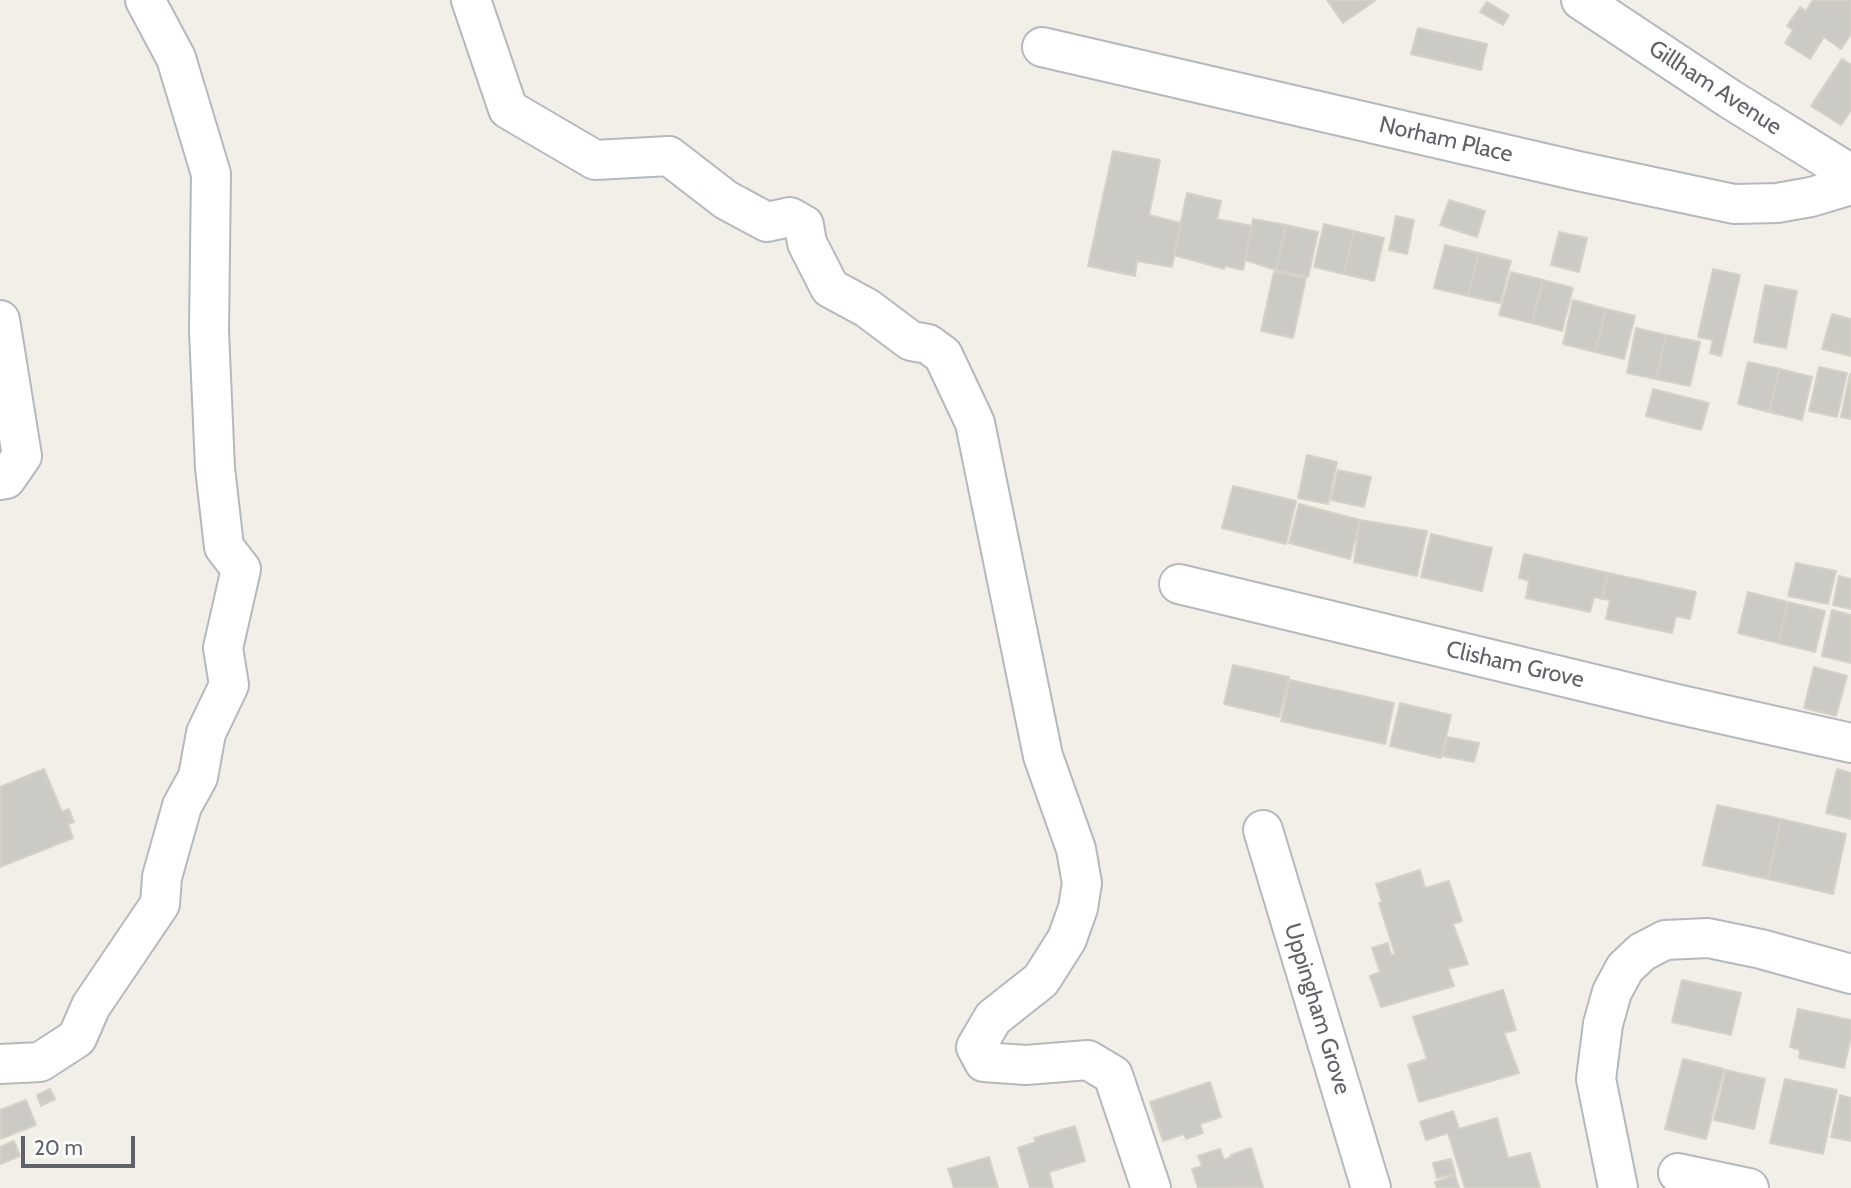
<!DOCTYPE html>
<style>
body{margin:0}
#map{position:relative;width:1851px;height:1188px;overflow:hidden;background:#f1efe8;font-family:Cabin,sans-serif}
canvas{display:block}
.scale{position:absolute;left:21px;top:1136px;width:114px;height:32px;box-sizing:border-box;border:4px solid #5f6368;border-top:0;padding-left:9px;font-size:21px;line-height:24px;white-space:nowrap;color:#5f6368;-webkit-text-stroke:5px #fff;paint-order:stroke}
</style>
<div id="map">
<canvas width="1851" height="1188"></canvas>
<div class="scale">20 m</div>
</div>
<script>
const ctx = document.querySelector('canvas').getContext('2d');
ctx.lineJoin = 'round';
function paint(path, color) {
  ctx.fillStyle = color;
  ctx.fill(path, 'evenodd');
}
function shape(rows) {
  const path = new Path2D();
  for (const r of rows) {
    path.moveTo(r[0], r[1]);
    for (let i = 2; i < r.length; i += 2) path.lineTo(r[i], r[i + 1]);
  }
  return path;
}
function stroke(path, color, width, dash) {
  ctx.strokeStyle = color;
  ctx.lineWidth = width;
  ctx.lineCap = dash ? 'butt' : 'round';
  ctx.setLineDash(dash || []);
  ctx.stroke(path);
}
function drawText(font, color, halo, rows, align = 'center') {
  ctx.font = font + ' Cabin,sans-serif';
  ctx.lineWidth = 6;
  ctx.setLineDash([]);
  ctx.textBaseline = 'middle';
  ctx.strokeStyle = halo;
  ctx.fillStyle = color;
  for (const [text, x, y, turn = 0] of rows) {
    ctx.save();
    ctx.translate(x, y);
    ctx.rotate((+turn || 0) * Math.PI / 180);
    ctx.textAlign = isNaN(turn) ? turn : align;
    if (halo) ctx.strokeText(text, 0, 0);
    ctx.fillText(text, 0, 0);
    ctx.restore();
  }
}
const building = shape([
 [1327,0,1376,0,1343,23,1327,0],
 [1813,0,1851,0,1851,34,1841,49,1824,37,1810,59,1785,43,1793,30,1787,26,1800,7,1806,11,1813,0],
 [1487,2,1509,15,1503,25,1480,12,1487,2],
 [1418,28,1487,44,1481,70,1411,54,1418,28],
 [1842,59,1851,65,1851,110,1841,125,1811,106,1842,59],
 [1113,151,1160,160,1149,215,1181,223,1172,267,1137,261,1135,276,1088,266,1113,151],
 [1187,193,1221,201,1217,219,1252,226,1243,270,1225,266,1224,269,1174,255,1187,193],
 [1449,200,1485,211,1477,237,1440,225,1449,200],
 [1396,216,1414,220,1407,254,1389,250,1396,216],
 [1253,219,1286,225,1276,270,1245,260,1253,219],
 [1324,224,1354,231,1344,274,1314,267,1324,224],
 [1286,225,1318,232,1308,277,1276,270,1286,225],
 [1354,231,1384,238,1374,281,1344,274,1354,231],
 [1559,232,1587,238,1579,272,1551,265,1559,232],
 [1445,245,1479,253,1468,296,1434,288,1445,245],
 [1479,253,1511,261,1500,303,1468,296,1479,253],
 [1713,269,1740,275,1721,356,1710,353,1713,340,1698,337,1713,269],
 [1274,272,1306,278,1293,338,1261,331,1274,272],
 [1511,272,1543,280,1532,323,1499,315,1511,272],
 [1543,280,1573,288,1562,331,1532,323,1543,280],
 [1765,285,1797,291,1786,348,1754,342,1765,285],
 [1573,300,1606,309,1595,352,1563,344,1573,300],
 [1606,309,1635,316,1624,359,1595,352,1606,309],
 [1832,314,1851,319,1851,356,1822,349,1832,314],
 [1636,328,1666,335,1656,379,1627,373,1636,328],
 [1666,335,1700,342,1690,386,1656,379,1666,335],
 [1748,362,1780,369,1769,412,1738,404,1748,362],
 [1819,367,1847,373,1837,417,1809,411,1819,367],
 [1780,369,1812,377,1802,420,1769,412,1780,369],
 [1850,374,1851,374,1851,419,1841,417,1850,374],
 [1653,389,1709,403,1701,430,1646,416,1653,389],
 [1307,455,1337,462,1328,504,1298,498,1307,455],
 [1338,470,1371,477,1364,507,1331,500,1338,470],
 [1233,486,1296,501,1286,544,1222,528,1233,486],
 [1299,504,1360,520,1350,559,1289,543,1299,504],
 [1360,520,1427,531,1417,576,1354,562,1360,520],
 [1431,534,1492,548,1482,591,1421,577,1431,534],
 [1524,554,1608,573,1602,599,1594,597,1590,612,1526,598,1529,581,1519,578,1524,554],
 [1796,563,1836,571,1828,604,1788,596,1796,563],
 [1608,573,1696,592,1690,619,1676,616,1672,633,1606,619,1610,600,1602,599,1608,573],
 [1839,576,1851,579,1851,609,1833,605,1839,576],
 [1748,592,1788,602,1778,643,1738,633,1748,592],
 [1788,602,1825,611,1815,652,1778,643,1788,602],
 [1832,610,1851,615,1851,663,1822,656,1832,610],
 [1233,665,1289,677,1279,717,1224,704,1233,665],
 [1814,667,1847,676,1836,716,1804,708,1814,667],
 [1290,680,1394,703,1385,744,1281,721,1290,680],
 [1400,703,1451,715,1441,758,1390,746,1400,703],
 [1447,737,1479,743,1474,762,1443,756,1447,737],
 [44,769,62,812,69,809,74,822,68,824,73,838,0,867,0,787,44,769],
 [1837,769,1851,773,1851,819,1826,813,1837,769],
 [1717,805,1781,819,1768,879,1703,865,1717,805],
 [1781,819,1846,834,1833,894,1768,879,1781,819],
 [1420,870,1425,888,1449,881,1462,921,1453,924,1468,964,1448,969,1454,986,1381,1007,1370,976,1380,972,1372,948,1388,943,1391,955,1395,954,1379,903,1382,902,1376,884,1420,870],
 [1682,980,1741,993,1731,1035,1672,1022,1682,980],
 [1503,990,1516,1030,1504,1033,1519,1073,1419,1102,1408,1065,1427,1059,1413,1017,1503,990],
 [1798,1009,1851,1020,1851,1036,1844,1068,1799,1058,1800,1050,1790,1047,1798,1009],
 [1683,1059,1724,1069,1706,1139,1665,1129,1683,1059],
 [1726,1070,1765,1079,1754,1129,1714,1120,1726,1070],
 [1785,1079,1837,1090,1823,1154,1770,1143,1785,1079],
 [1210,1082,1221,1117,1200,1124,1203,1133,1186,1139,1184,1134,1163,1141,1150,1102,1210,1082],
 [50,1089,55,1099,41,1106,37,1095,50,1089],
 [1840,1095,1851,1098,1851,1141,1831,1137,1840,1095],
 [26,1100,36,1125,0,1139,0,1110,26,1100],
 [1453,1111,1459,1129,1497,1118,1508,1158,1530,1153,1540,1188,1465,1188,1448,1133,1426,1140,1420,1122,1453,1111],
 [1075,1126,1085,1161,1049,1172,1053,1188,1030,1188,1018,1148,1036,1142,1034,1138,1075,1126],
 [14,1141,20,1156,0,1164,0,1147,14,1141],
 [1251,1148,1263,1187,1198,1188,1192,1169,1202,1166,1198,1156,1220,1149,1224,1160,1231,1157,1231,1155,1251,1148],
 [989,1157,998,1188,954,1188,948,1169,989,1157],
 [1451,1159,1455,1173,1437,1178,1433,1163,1451,1159],
 [1455,1175,1459,1188,1437,1188,1435,1182,1455,1175]
]);
const minor = shape([
 [471,0,508,109,595,160,669,156,726,200,767,222,790,217,804,225,807,243,830,288,867,308,911,341,928,344,943,355,975,423,1043,756,1076,849,1082,883,1078,908,1067,939,1041,980,993,1018,976,1047,984,1062,1026,1065,1088,1060,1113,1075,1151,1188],
 [1581,0,1730,99,1851,174],
 [1042,47,1578,171,1734,204,1777,203,1811,197,1851,185],
 [0,320,22,456,6,479,0,480],
 [1179,584,1672,703,1851,743],
 [1263,830,1371,1188],
 [0,1064,40,1062,77,1038,91,1006,160,904,162,877,182,806,198,777,206,733,229,685,223,648,241,569,224,547,215,468,209,331,211,174,176,58,145,0],
 [1678,1173,1749,1188],
 [1618,1188,1596,1079,1603,1024,1612,992,1625,968,1642,952,1665,940,1708,938,1761,949,1851,974]
]);
const streetNames = [
 ["Gillham Avenue",1715,88,33],
 ["Norham Place",1446,140,13],
 ["Clisham Grove",1515,665,13],
 ["Uppingham Grove",1317,1009,73]
];
paint(building, '#cccac5');
stroke(building, '#d6d1c6', 2);
stroke(minor, '#b5b8bc', 42);
stroke(minor, '#fff', 38);
drawText('23px', '#5f6368', '#fff', streetNames);
</script>
